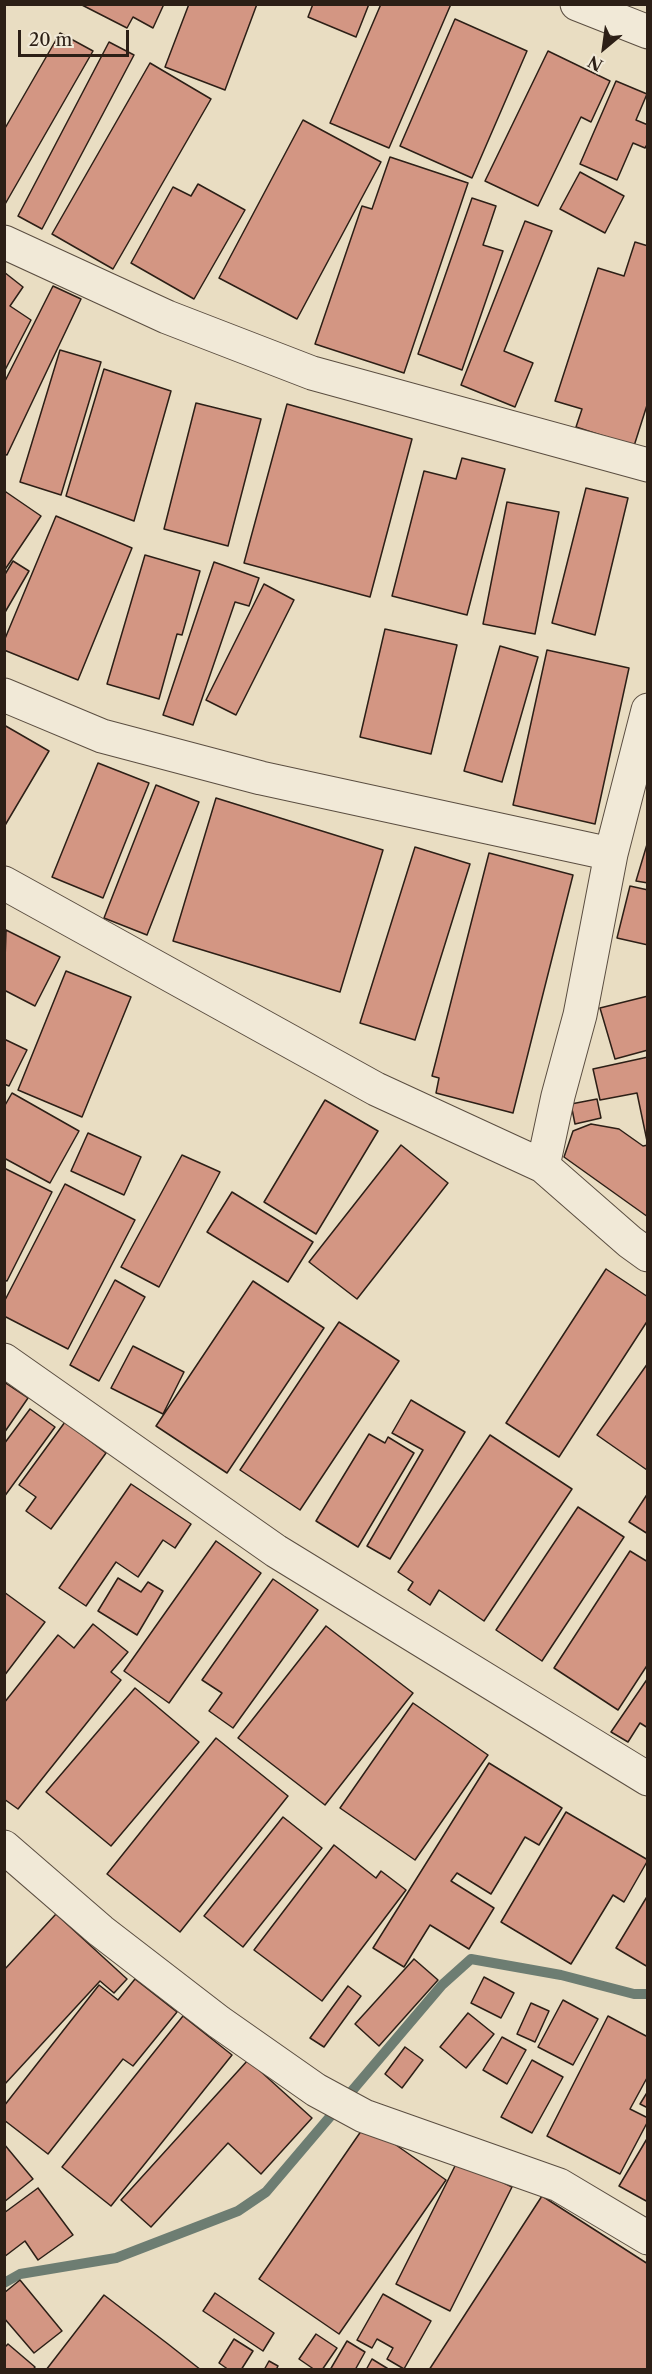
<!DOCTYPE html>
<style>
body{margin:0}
#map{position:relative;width:652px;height:2374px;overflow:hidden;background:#e9ddc2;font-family:"Libre Caslon Text",serif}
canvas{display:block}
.frame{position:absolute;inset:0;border:6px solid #2c1f16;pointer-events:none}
.north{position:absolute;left:574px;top:18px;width:60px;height:60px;-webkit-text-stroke:4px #f1e9d7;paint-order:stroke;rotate:209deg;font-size:16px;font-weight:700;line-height:24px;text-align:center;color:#2c1f16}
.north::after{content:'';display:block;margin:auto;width:21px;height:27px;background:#2c1f16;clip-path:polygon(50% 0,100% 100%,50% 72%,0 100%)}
.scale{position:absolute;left:18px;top:30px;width:111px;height:27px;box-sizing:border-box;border:3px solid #2c1f16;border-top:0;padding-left:8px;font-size:18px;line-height:21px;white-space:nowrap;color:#2c1f16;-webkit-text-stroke:4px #f1e9d7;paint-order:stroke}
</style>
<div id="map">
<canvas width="652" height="2374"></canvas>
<div class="frame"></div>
<div class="north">N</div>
<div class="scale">20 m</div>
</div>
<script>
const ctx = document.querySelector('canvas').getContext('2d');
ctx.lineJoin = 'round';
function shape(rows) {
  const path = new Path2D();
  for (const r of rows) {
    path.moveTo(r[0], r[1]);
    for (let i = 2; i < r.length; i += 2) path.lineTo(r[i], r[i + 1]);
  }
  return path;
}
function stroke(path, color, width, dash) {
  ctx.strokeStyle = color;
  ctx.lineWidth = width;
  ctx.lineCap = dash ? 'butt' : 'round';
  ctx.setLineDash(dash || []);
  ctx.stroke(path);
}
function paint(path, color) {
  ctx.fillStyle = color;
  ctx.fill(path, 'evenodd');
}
const stream = shape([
 [4,2283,20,2274,116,2258,238,2211,266,2192,442,1985,471,1959,561,1975,634,1994,648,1994]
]);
const building = shape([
 [80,4,164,4,153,28,133,17,127,28,80,4],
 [189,4,257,4,225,90,165,67,189,4],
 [313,4,369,4,356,37,308,17,313,4],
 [381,4,451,4,389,148,330,123,381,4],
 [455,19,527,51,472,178,400,146,455,19],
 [60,33,93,51,4,206,4,130,60,33],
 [109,42,134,55,42,229,18,216,109,42],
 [548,51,610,81,591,122,581,117,538,206,485,181,548,51],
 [150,63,211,99,113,269,52,234,150,63],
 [616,81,647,94,636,120,648,125,648,143,645,148,633,143,617,180,580,164,616,81],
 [303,120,381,162,297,319,219,278,303,120],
 [390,157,468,183,404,373,315,344,362,206,372,209,390,157],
 [580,172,624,196,605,233,560,209,580,172],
 [198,184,245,210,194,299,131,263,173,187,191,196,198,184],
 [472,198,496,206,483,245,503,251,462,370,418,354,472,198],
 [525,221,552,231,504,351,533,363,515,407,461,385,525,221],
 [635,242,648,246,648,402,634,446,576,427,582,409,555,401,598,268,624,276,635,242],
 [4,272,23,287,10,306,31,320,4,372,4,272],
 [53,286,81,299,7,455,4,454,4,383,53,286],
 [60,350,101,362,61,495,20,482,60,350],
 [104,369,171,391,134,521,66,496,104,369],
 [196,403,261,419,228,546,164,529,196,403],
 [287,404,412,439,370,597,244,563,287,404],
 [462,458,505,469,467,615,392,596,424,471,456,479,462,458],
 [586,488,628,498,595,635,552,623,586,488],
 [6,492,41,516,4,571,4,494,6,492],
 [507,502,559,512,535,634,483,624,507,502],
 [56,516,132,548,78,680,4,650,4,641,56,516],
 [145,555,200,571,182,635,177,634,159,699,107,684,145,555],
 [13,561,29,571,4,614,4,576,13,561],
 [214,562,259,578,249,606,235,602,193,725,163,715,214,562],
 [264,584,294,600,236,715,206,700,264,584],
 [385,629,457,645,431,754,360,737,385,629],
 [500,646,538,657,502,782,464,771,500,646],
 [547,650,629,668,595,824,513,805,547,650],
 [4,725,49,751,4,827,4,725],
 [98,763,149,783,103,898,52,877,98,763],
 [156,785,199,802,147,935,104,918,156,785],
 [216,798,383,850,340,992,173,941,216,798],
 [648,841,648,883,636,881,648,841],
 [415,847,470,864,415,1040,360,1023,415,847],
 [489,853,573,875,513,1113,436,1093,439,1078,432,1076,489,853],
 [630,886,648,890,648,945,617,938,630,886],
 [6,930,60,957,35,1006,4,990,6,930],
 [66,971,131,997,82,1117,18,1090,66,971],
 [648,996,648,1050,615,1059,600,1008,648,996],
 [4,1039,27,1050,9,1086,4,1084,4,1039],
 [648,1057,648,1141,647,1141,637,1093,600,1100,593,1069,648,1057],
 [12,1093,79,1131,50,1183,4,1158,4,1107,12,1093],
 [597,1099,601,1118,575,1124,571,1104,597,1099],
 [325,1100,378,1131,316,1234,264,1202,325,1100],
 [591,1124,619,1129,643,1146,648,1145,648,1217,564,1157,573,1131,591,1124],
 [88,1133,141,1157,124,1195,71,1171,88,1133],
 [401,1145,448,1183,357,1299,309,1262,401,1145],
 [182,1155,220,1172,159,1287,121,1267,182,1155],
 [4,1168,52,1192,7,1281,4,1280,4,1168],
 [65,1184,135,1220,68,1349,4,1316,4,1302,65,1184],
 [232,1192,313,1242,288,1282,207,1232,232,1192],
 [606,1269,648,1297,648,1320,559,1457,506,1423,606,1269],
 [115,1280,145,1297,99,1381,70,1365,115,1280],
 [253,1281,324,1328,227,1473,156,1426,253,1281],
 [339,1322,399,1361,300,1510,240,1470,339,1322],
 [133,1346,184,1372,163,1414,111,1388,133,1346],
 [648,1363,648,1469,647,1470,597,1435,648,1363],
 [4,1382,28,1398,4,1433,4,1382],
 [411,1400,465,1432,390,1559,367,1546,423,1450,392,1433,411,1400],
 [30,1409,55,1427,4,1497,4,1444,30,1409],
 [65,1422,106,1453,51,1529,26,1511,36,1497,19,1485,65,1422],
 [369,1434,385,1443,388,1437,414,1453,358,1547,316,1521,369,1434],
 [490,1435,572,1489,484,1621,439,1590,430,1605,408,1590,413,1582,398,1572,490,1435],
 [131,1484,191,1524,175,1548,163,1540,138,1577,116,1562,86,1606,59,1588,131,1484],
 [648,1493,648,1534,629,1522,648,1493],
 [578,1507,624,1537,542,1661,496,1630,578,1507],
 [216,1541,261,1573,169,1703,124,1671,216,1541],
 [630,1551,648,1562,648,1664,618,1710,554,1668,630,1551],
 [118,1578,141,1592,148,1582,163,1591,137,1635,98,1611,118,1578],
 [273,1579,318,1610,233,1728,209,1711,222,1693,202,1680,273,1579],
 [4,1592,45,1622,4,1676,4,1592],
 [93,1624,128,1652,111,1672,121,1680,18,1809,4,1799,4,1703,58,1635,74,1648,93,1624],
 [326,1626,413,1693,325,1805,238,1738,326,1626],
 [648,1678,648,1728,640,1723,628,1742,611,1732,648,1678],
 [135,1688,199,1742,111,1846,46,1792,135,1688],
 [413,1703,488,1755,415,1860,340,1808,413,1703],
 [216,1738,288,1796,180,1932,107,1874,216,1738],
 [489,1763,562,1808,539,1845,525,1837,491,1894,457,1873,451,1881,494,1908,469,1949,430,1925,404,1967,373,1948,489,1763],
 [566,1812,648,1860,624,1902,613,1895,571,1964,501,1922,566,1812],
 [283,1817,322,1848,243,1947,204,1916,283,1817],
 [334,1845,376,1878,381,1871,406,1890,322,2001,254,1950,334,1845],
 [648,1895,648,1967,616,1948,648,1895],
 [56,1914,127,1979,114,1993,100,1981,4,2085,4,1970,56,1914],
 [414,1959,438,1980,379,2046,355,2024,414,1959],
 [484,1977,514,1993,501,2018,471,2003,484,1977],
 [135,1979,177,2012,133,2066,123,2059,48,2154,4,2120,4,2106,99,1985,118,2000,135,1979],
 [348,1986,361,1996,324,2047,310,2038,348,1986],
 [563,2000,598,2019,573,2065,538,2047,563,2000],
 [531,2003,549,2011,535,2042,517,2034,531,2003],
 [468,2013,494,2034,466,2068,440,2047,468,2013],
 [183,2016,232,2055,111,2206,62,2167,183,2016],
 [608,2016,648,2037,648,2076,630,2109,648,2118,648,2121,620,2174,547,2136,608,2016],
 [502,2037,526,2050,507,2084,483,2070,502,2037],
 [405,2047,423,2060,402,2088,385,2074,405,2047],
 [248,2060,312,2118,261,2174,228,2143,151,2227,121,2200,248,2060],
 [532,2060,563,2077,532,2133,501,2117,532,2060],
 [648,2091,648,2108,640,2104,648,2091],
 [366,2124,446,2180,339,2334,259,2279,366,2124],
 [648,2137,648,2202,619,2186,648,2137],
 [4,2144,33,2179,4,2202,4,2144],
 [458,2160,512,2187,450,2311,396,2284,458,2160],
 [38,2188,73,2235,38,2260,25,2241,4,2257,4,2213,38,2188],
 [542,2196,648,2264,648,2370,429,2370,542,2196],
 [20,2280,62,2331,34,2353,4,2318,4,2293,20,2280],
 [215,2293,274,2333,263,2351,203,2311,215,2293],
 [383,2294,431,2321,404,2369,387,2359,393,2348,377,2339,372,2348,357,2340,383,2294],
 [104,2295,168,2344,201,2370,46,2370,104,2295],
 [316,2334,337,2348,322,2370,315,2370,299,2359,316,2334],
 [234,2339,253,2351,241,2370,229,2370,219,2363,234,2339],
 [347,2341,365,2352,355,2370,330,2370,347,2341],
 [8,2344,35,2367,33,2370,4,2370,4,2348,8,2344],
 [372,2359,390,2370,366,2370,372,2359],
 [269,2361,278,2366,276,2370,264,2370,269,2361]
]);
const street = shape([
 [577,4,648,32],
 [4,242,167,317,312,373,648,465],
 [4,695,102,736,261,778,611,854],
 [4,883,376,1089,543,1166,630,1242,648,1255],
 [543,1166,558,1096,580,1015,611,854,648,710],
 [4,1360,276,1551,648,1779],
 [4,1847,101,1931,219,2022,316,2090,364,2116,559,2185,648,2238]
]);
stroke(stream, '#6d7d72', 10);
paint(building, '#d39683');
stroke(building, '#2c1f16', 1.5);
stroke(street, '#5b4e41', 35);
stroke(street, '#f1e9d7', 33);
</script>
